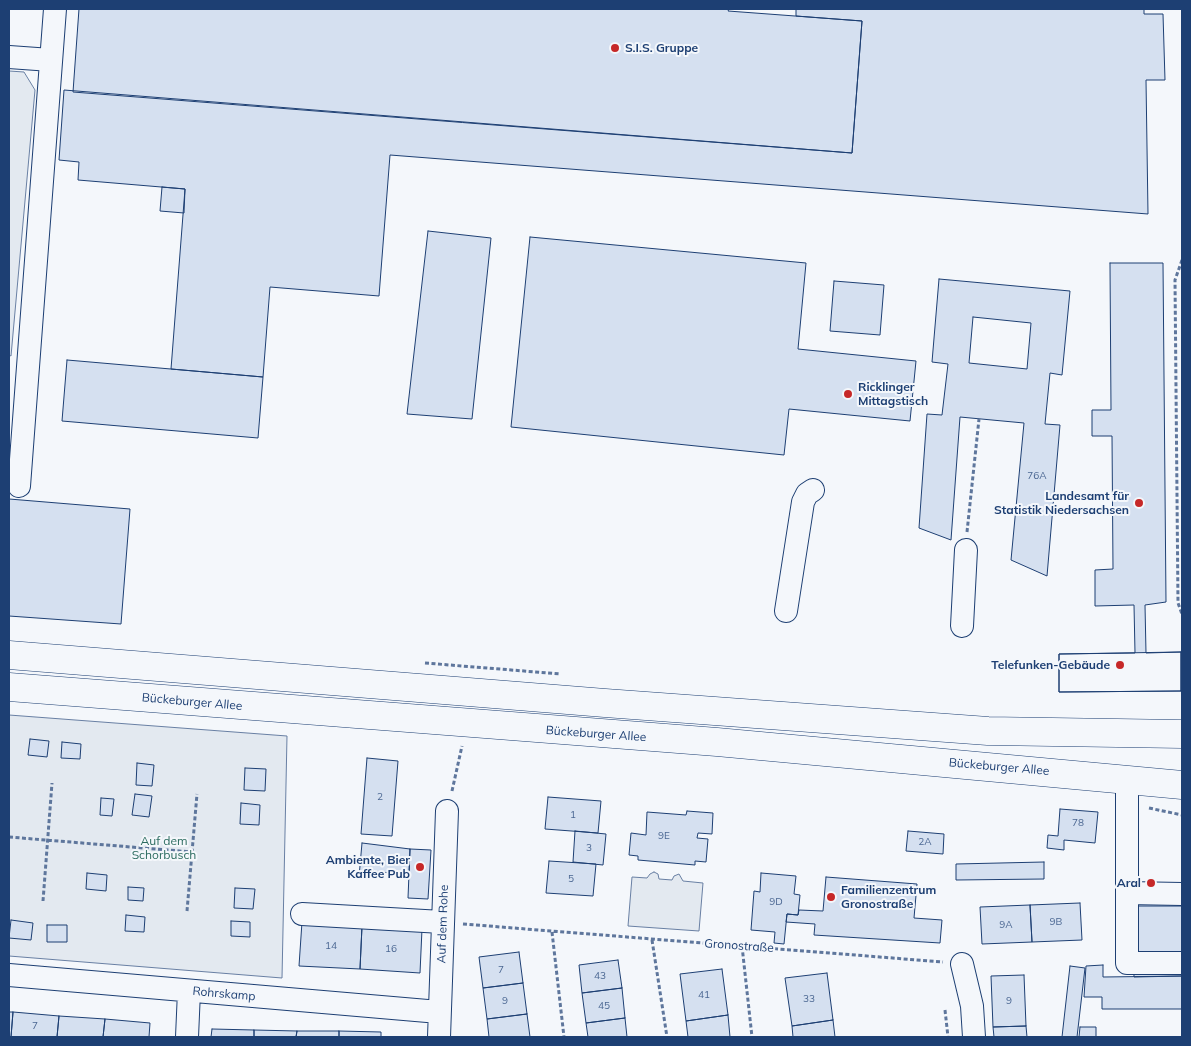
<!DOCTYPE html>
<meta charset="utf-8">
<style>
body{margin:0}
#map{position:relative;width:1191px;height:1046px;overflow:hidden;background:#f4f7fb;font-family:Mulish,sans-serif}
canvas{display:block}
.frame{position:absolute;inset:0;border:10px solid #1d3f73;pointer-events:none}
</style>
<div id="map">
<canvas width="1191" height="1046"></canvas>
<div class="frame"></div>
</div>
<script>
const ctx = document.querySelector('canvas').getContext('2d');
ctx.lineJoin = 'round';
function paint(path, color) {
  ctx.fillStyle = color;
  ctx.fill(path, 'evenodd');
}
function shape(rows) {
  const path = new Path2D();
  for (const r of rows) {
    path.moveTo(r[0], r[1]);
    for (let i = 2; i < r.length; i += 2) path.lineTo(r[i], r[i + 1]);
  }
  return path;
}
function stroke(path, color, width, dash) {
  ctx.strokeStyle = color;
  ctx.lineWidth = width;
  ctx.lineCap = dash ? 'butt' : 'round';
  ctx.setLineDash(dash || []);
  ctx.stroke(path);
}
function drawText(font, color, halo, rows, align = 'center') {
  ctx.font = font + ' Mulish,sans-serif';
  ctx.lineWidth = 4;
  ctx.setLineDash([]);
  ctx.textBaseline = 'middle';
  ctx.strokeStyle = halo;
  ctx.fillStyle = color;
  for (const [text, x, y, turn = 0] of rows) {
    ctx.save();
    ctx.translate(x, y);
    ctx.rotate((+turn || 0) * Math.PI / 180);
    ctx.textAlign = isNaN(turn) ? turn : align;
    if (halo) ctx.strokeText(text, 0, 0);
    ctx.fillText(text, 0, 0);
    ctx.restore();
  }
}
const green = shape([
 [9,71,24,72,35,90,11,356,9,355,9,71],
 [9,715,287,736,282,978,9,956,9,715],
 [654,872,658,874,659,879,672,880,674,876,679,874,683,881,703,883,699,931,628,926,632,877,647,878,650,874,654,872]
]);
const building = shape([
 [79,9,729,9,728,11,862,21,852,153,73,92,79,9],
 [796,9,1144,9,1144,14,1163,14,1165,80,1146,80,1148,214,390,155,379,296,270,287,263,377,171,369,185,189,78,180,79,162,59,160,64,90,852,153,862,21,796,16,796,9],
 [162,187,185,189,184,213,160,211,162,187],
 [428,231,491,238,472,419,407,414,428,231],
 [530,237,806,263,798,349,916,361,910,421,789,409,784,455,511,427,530,237],
 [1110,263,1163,263,1166,602,1145,605,1146,653,1181,652,1181,691,1059,692,1059,654,1135,653,1134,605,1095,606,1095,570,1113,569,1112,436,1092,436,1092,410,1111,410,1110,263],
 [939,279,1070,291,1062,375,1050,373,1045,424,1060,425,1047,576,1011,560,1024,423,960,417,951,540,919,528,927,414,942,415,948,364,932,362,939,279],
 [973,317,1031,323,1027,369,969,363,973,317],
 [834,281,884,285,880,335,830,331,834,281],
 [67,360,263,377,258,438,62,421,67,360],
 [9,499,130,509,121,624,9,616,9,499],
 [1181,652,1181,691,1059,692,1059,654,1181,652],
 [30,739,49,741,47,757,28,755,30,739],
 [62,742,81,744,80,759,61,758,62,742],
 [367,758,398,761,392,836,361,834,367,758],
 [137,763,154,765,152,786,136,785,137,763],
 [245,768,266,769,265,791,244,790,245,768],
 [135,794,152,796,149,817,132,815,135,794],
 [548,797,601,801,598,833,545,829,548,797],
 [101,798,114,799,112,816,100,815,101,798],
 [241,803,260,805,259,825,240,824,241,803],
 [1060,809,1098,812,1095,843,1064,840,1064,850,1047,848,1048,835,1058,836,1060,809],
 [687,811,713,813,712,834,698,833,697,838,708,839,706,862,695,861,695,865,638,860,638,856,629,855,631,833,646,835,647,812,686,815,687,811],
 [575,831,606,834,603,865,573,862,575,831],
 [908,831,944,834,943,854,906,851,908,831],
 [362,843,410,849,409,875,372,871,371,878,359,877,362,843],
 [410,849,431,850,428,899,408,898,410,849],
 [549,861,596,864,593,896,546,893,549,861],
 [1044,862,1044,879,956,880,956,864,1044,862],
 [87,873,107,875,106,891,86,889,87,873],
 [761,873,796,876,794,894,800,895,798,915,787,914,784,944,774,943,775,932,751,930,754,891,760,892,761,873],
 [826,877,917,884,914,918,942,920,940,943,814,935,815,924,786,922,787,914,798,915,799,910,823,911,826,877],
 [128,887,144,888,143,901,128,900,128,887],
 [235,888,255,889,253,909,234,908,235,888],
 [1080,903,1082,940,1032,942,1030,905,1080,903],
 [1030,905,1032,942,982,944,980,907,1030,905],
 [1133,906,1182,906,1182,976,1134,977,1133,906],
 [126,915,145,917,144,932,125,931,126,915],
 [11,920,33,923,31,940,9,938,11,920],
 [231,921,250,922,250,937,231,936,231,921],
 [302,922,362,926,360,969,299,966,302,922],
 [47,925,67,925,67,942,47,942,47,925],
 [362,926,422,929,420,973,360,969,362,926],
 [519,952,523,983,483,988,479,957,519,952],
 [618,960,622,988,582,993,579,965,618,960],
 [1103,965,1103,977,1182,976,1182,1009,1102,1009,1102,997,1084,997,1086,966,1103,965],
 [1070,966,1085,968,1077,1037,1062,1037,1070,966],
 [722,969,728,1015,686,1021,680,974,722,969],
 [827,973,833,1020,792,1026,785,978,827,973],
 [1024,975,1026,1026,993,1027,991,976,1024,975],
 [523,983,527,1014,487,1019,483,988,523,983],
 [622,988,625,1018,586,1023,582,993,622,988],
 [9,1012,13,1012,11,1037,9,1037,9,1012],
 [13,1012,59,1016,57,1037,11,1037,13,1012],
 [527,1014,530,1037,489,1037,487,1019,527,1014],
 [728,1015,730,1037,688,1037,686,1021,728,1015],
 [59,1016,105,1019,103,1037,57,1037,59,1016],
 [625,1018,627,1037,588,1037,586,1023,625,1018],
 [105,1019,150,1023,149,1037,103,1037,105,1019],
 [833,1020,835,1037,793,1037,792,1026,833,1020],
 [1026,1026,1027,1037,994,1037,993,1027,1026,1026],
 [1080,1027,1096,1027,1096,1037,1079,1037,1080,1027],
 [212,1029,254,1030,254,1037,211,1037,212,1029],
 [254,1030,297,1031,296,1037,254,1037,254,1030],
 [297,1031,339,1031,339,1037,296,1037,297,1031],
 [339,1031,381,1032,381,1037,339,1037,339,1031]
]);
const path = shape([
 [1182,260,1175,280,1178,603,1182,614],
 [967,532,979,419],
 [425,663,561,674],
 [452,791,462,746],
 [1149,808,1182,815],
 [9,837,192,852],
 [43,901,52,783],
 [187,911,197,794],
 [463,924,943,962],
 [552,932,564,1037],
 [652,940,667,1037],
 [742,946,752,1037],
 [945,1010,948,1037]
]);
const minor = shape([
 [9,57,51,60],
 [19,486,55,9],
 [786,611,803,502,807,494,813,490],
 [962,626,966,550],
 [1127,779,1127,963,1182,963],
 [1127,893,1182,894],
 [302,914,442,922],
 [962,964,972,1006,974,1037],
 [9,975,439,1012],
 [187,1037,189,991],
 [439,1037,447,811]
]);
const major = shape([
 [9,655,605,703,988,731,1182,734],
 [9,687,717,742,1182,785]
]);
const markers = [
 [615,48,5,"#c62828"],
 [848,394,5,"#c62828"],
 [1139,503,5,"#c62828"],
 [1120,665,5,"#c62828"],
 [420,867,5,"#c62828"],
 [1151,883,5,"#c62828"],
 [831,897,5,"#c62828"]
];
const numberNames = [
 ["76A",1037,476],
 ["2",380,797],
 ["1",573,815],
 ["78",1078,823],
 ["9E",664,836],
 ["2A",925,842],
 ["3",589,848],
 ["5",571,879],
 ["9D",776,902],
 ["9B",1056,922],
 ["9A",1006,925],
 ["14",331,946],
 ["16",391,949],
 ["7",501,970],
 ["43",600,976],
 ["41",704,995],
 ["33",809,999],
 ["9",505,1001],
 ["9",1009,1001],
 ["45",604,1006],
 ["7",35,1026]
];
const poiNames = [
 ["S.I.S. Gruppe",625,48,"left"],
 ["Ricklinger",858,387,"left"],
 ["Mittagstisch",858,401,"left"],
 ["Landesamt für",1129,496],
 ["Statistik Niedersachsen",1129,510],
 ["Telefunken-Gebäude",1110,665],
 ["Ambiente, Bier",410,860],
 ["Kaffee Pub",410,874],
 ["Aral",1141,883],
 ["Familienzentrum",841,890,"left"],
 ["Gronostraße",841,904,"left"]
];
const streetNames = [
 ["Bückeburger Allee",192,702,5],
 ["Bückeburger Allee",596,734,4],
 ["Bückeburger Allee",999,767,5],
 ["Auf dem Rohe",443,924,-88],
 ["Gronostraße",739,946,4],
 ["Rohrskamp",224,994,5]
];
const parkNames = [
 ["Auf dem",164,841],
 ["Schorbusch",164,855]
];
paint(green, '#e3e9f0');
stroke(green, '#687fa3', 1);
paint(building, '#d5e0f0');
stroke(building, '#1d3f73', 1);
stroke(minor, '#1d3f73', 24);
stroke(major, '#1d3f73', 29);
stroke(path, '#5e769c', 3, [4, 2.5]);
stroke(minor, '#f4f7fb', 22);
stroke(major, '#f4f7fb', 28);
for (const [x, y, r, color] of markers) {
  const dot = new Path2D();
  dot.arc(x, y, r, 0, 2 * Math.PI);
  ctx.fillStyle = color;
  ctx.fill(dot);
  stroke(dot, '#f4f7fb', 2);
}
drawText('10px', '#4b6792', null, numberNames);
drawText('bold 12px', '#1d3f73', '#f4f7fb', poiNames, 'right');
drawText('12px', '#1d3f73', '#f4f7fb', streetNames);
drawText('12px', '#2c6c60', '#f4f7fb', parkNames);
</script>
